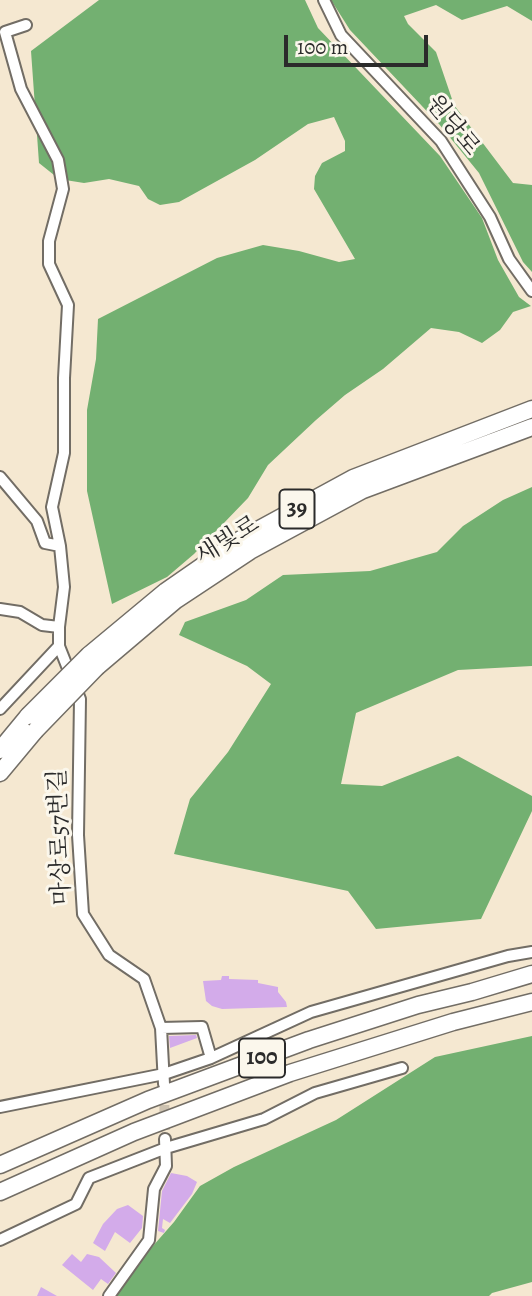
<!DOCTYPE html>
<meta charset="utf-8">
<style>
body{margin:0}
#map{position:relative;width:532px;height:1296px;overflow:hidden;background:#f5e8d1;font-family:Alegreya,serif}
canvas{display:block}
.scale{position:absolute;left:284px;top:35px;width:144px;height:32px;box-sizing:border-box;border:4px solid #2b2b2b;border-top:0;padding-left:9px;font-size:21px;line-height:24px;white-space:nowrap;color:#2b2b2b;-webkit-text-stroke:5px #fbf7ec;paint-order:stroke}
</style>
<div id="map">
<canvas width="532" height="1296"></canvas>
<div class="scale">100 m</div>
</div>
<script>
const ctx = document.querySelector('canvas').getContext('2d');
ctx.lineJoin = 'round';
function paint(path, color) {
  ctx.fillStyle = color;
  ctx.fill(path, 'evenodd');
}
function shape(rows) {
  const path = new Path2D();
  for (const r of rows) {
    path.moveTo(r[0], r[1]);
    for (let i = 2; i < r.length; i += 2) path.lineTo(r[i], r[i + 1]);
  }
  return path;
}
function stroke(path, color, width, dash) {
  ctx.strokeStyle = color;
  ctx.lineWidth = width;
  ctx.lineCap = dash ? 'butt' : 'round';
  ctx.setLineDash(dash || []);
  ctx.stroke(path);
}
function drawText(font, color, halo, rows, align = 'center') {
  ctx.font = font + ' Alegreya,"Noto Serif KR",serif';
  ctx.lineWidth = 6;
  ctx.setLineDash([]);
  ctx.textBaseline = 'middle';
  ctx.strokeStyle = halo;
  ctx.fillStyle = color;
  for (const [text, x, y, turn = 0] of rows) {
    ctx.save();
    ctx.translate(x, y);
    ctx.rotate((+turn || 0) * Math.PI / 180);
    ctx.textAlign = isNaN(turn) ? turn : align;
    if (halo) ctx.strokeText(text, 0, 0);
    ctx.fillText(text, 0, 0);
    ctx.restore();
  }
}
const forest = shape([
 [99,0,305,0,318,28,440,156,482,218,498,260,519,297,531,306,513,312,500,330,482,343,459,332,431,328,383,369,345,395,316,420,268,465,248,498,194,554,167,577,112,604,87,491,87,410,96,359,98,319,217,258,263,245,299,251,339,262,355,259,314,189,315,176,322,163,345,151,345,141,334,117,308,124,255,160,179,202,160,205,148,199,139,186,109,179,84,183,59,179,39,163,31,51],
 [331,0,532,0,532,21,507,6,462,20,436,5,404,16,408,24,436,52,454,105,513,183,532,185,532,272,523,262,479,173,439,124,350,30],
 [532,487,532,666,458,670,356,713,341,784,382,786,458,756,532,796,532,811,481,919,376,929,348,891,174,854,190,799,228,752,271,684,247,666,179,635,185,622,246,600,283,575,370,571,437,552,463,526,503,500],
 [532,1036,532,1282,492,1293,489,1296,109,1296,174,1222,200,1186,234,1167,336,1120,435,1057]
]);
const building = shape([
 [222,976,229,976,229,979,258,980,258,983,278,987,278,992,286,1002,287,1007,222,1009,212,1006,206,1001,203,981,221,980],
 [196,1035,197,1038,170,1048,169,1036],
 [171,1173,187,1176,197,1182,192,1194,170,1223,163,1219,162,1228,165,1230,164,1233,158,1231,162,1191],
 [128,1205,143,1216,142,1228,130,1243,115,1232,105,1251,93,1243,103,1224,117,1209],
 [72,1254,81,1262,87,1254,99,1257,116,1273,108,1284,101,1279,93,1290,62,1265],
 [41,1287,57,1296,37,1296]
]);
const minorTunnel = shape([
 [164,1090,165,1139]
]);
const minor = shape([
 [324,0,341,35,441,141,490,217,509,259,532,291],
 [26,25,5,32,21,89,58,160,63,189,49,241,49,264,68,305,64,378,64,453,52,507,60,546,64,587,59,627,59,646,80,699,78,835,83,914,109,955,144,979,161,1028,164,1084],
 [0,477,37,521,45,543,60,546],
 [0,609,20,612,42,625,59,627],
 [0,709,59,646],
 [161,1028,202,1027,211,1058],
 [0,1107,164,1074,211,1058,311,1012,508,956,532,952],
 [0,1240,76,1204,89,1178,166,1148,264,1119,315,1093,402,1068],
 [109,1296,149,1240,154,1189,166,1166,165,1139]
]);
const highway = shape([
 [89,655,166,591,241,539,353,478,532,409],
 [97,667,176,600,250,551,363,490,532,427],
 [0,750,28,716],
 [0,773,35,731],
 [0,1165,148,1100,309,1040,418,1005,472,992,532,974],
 [0,1192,134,1132,290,1073,453,1022,532,1002]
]);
const highwayBridge = shape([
 [28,716,89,655],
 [35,731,97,667]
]);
const shields = [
 [297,509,35],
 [262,1058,46]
];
const shieldNames = [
 ["39",297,509],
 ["100",262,1058]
];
const streetNames = [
 ["원당로",452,126,51],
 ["새빛로",228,541,-32],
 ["마상로57번길",61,837,-92]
];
paint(forest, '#73b071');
paint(building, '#d3abea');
stroke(minorTunnel, '#cdc2b0', 10, [10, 5]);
stroke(minor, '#726d65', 14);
stroke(highway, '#726d65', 19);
stroke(minor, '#fff', 10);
stroke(highway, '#fff', 16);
stroke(highwayBridge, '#726d65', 19, []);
stroke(highwayBridge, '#fff', 16);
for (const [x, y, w] of shields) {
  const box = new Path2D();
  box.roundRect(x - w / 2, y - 19.5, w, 39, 5);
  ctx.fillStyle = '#fbf7ec';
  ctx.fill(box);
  stroke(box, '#2b2b2b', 2);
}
drawText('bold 23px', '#2b2b2b', null, shieldNames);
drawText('24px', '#2b2b2b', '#fbf7ec', streetNames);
</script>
